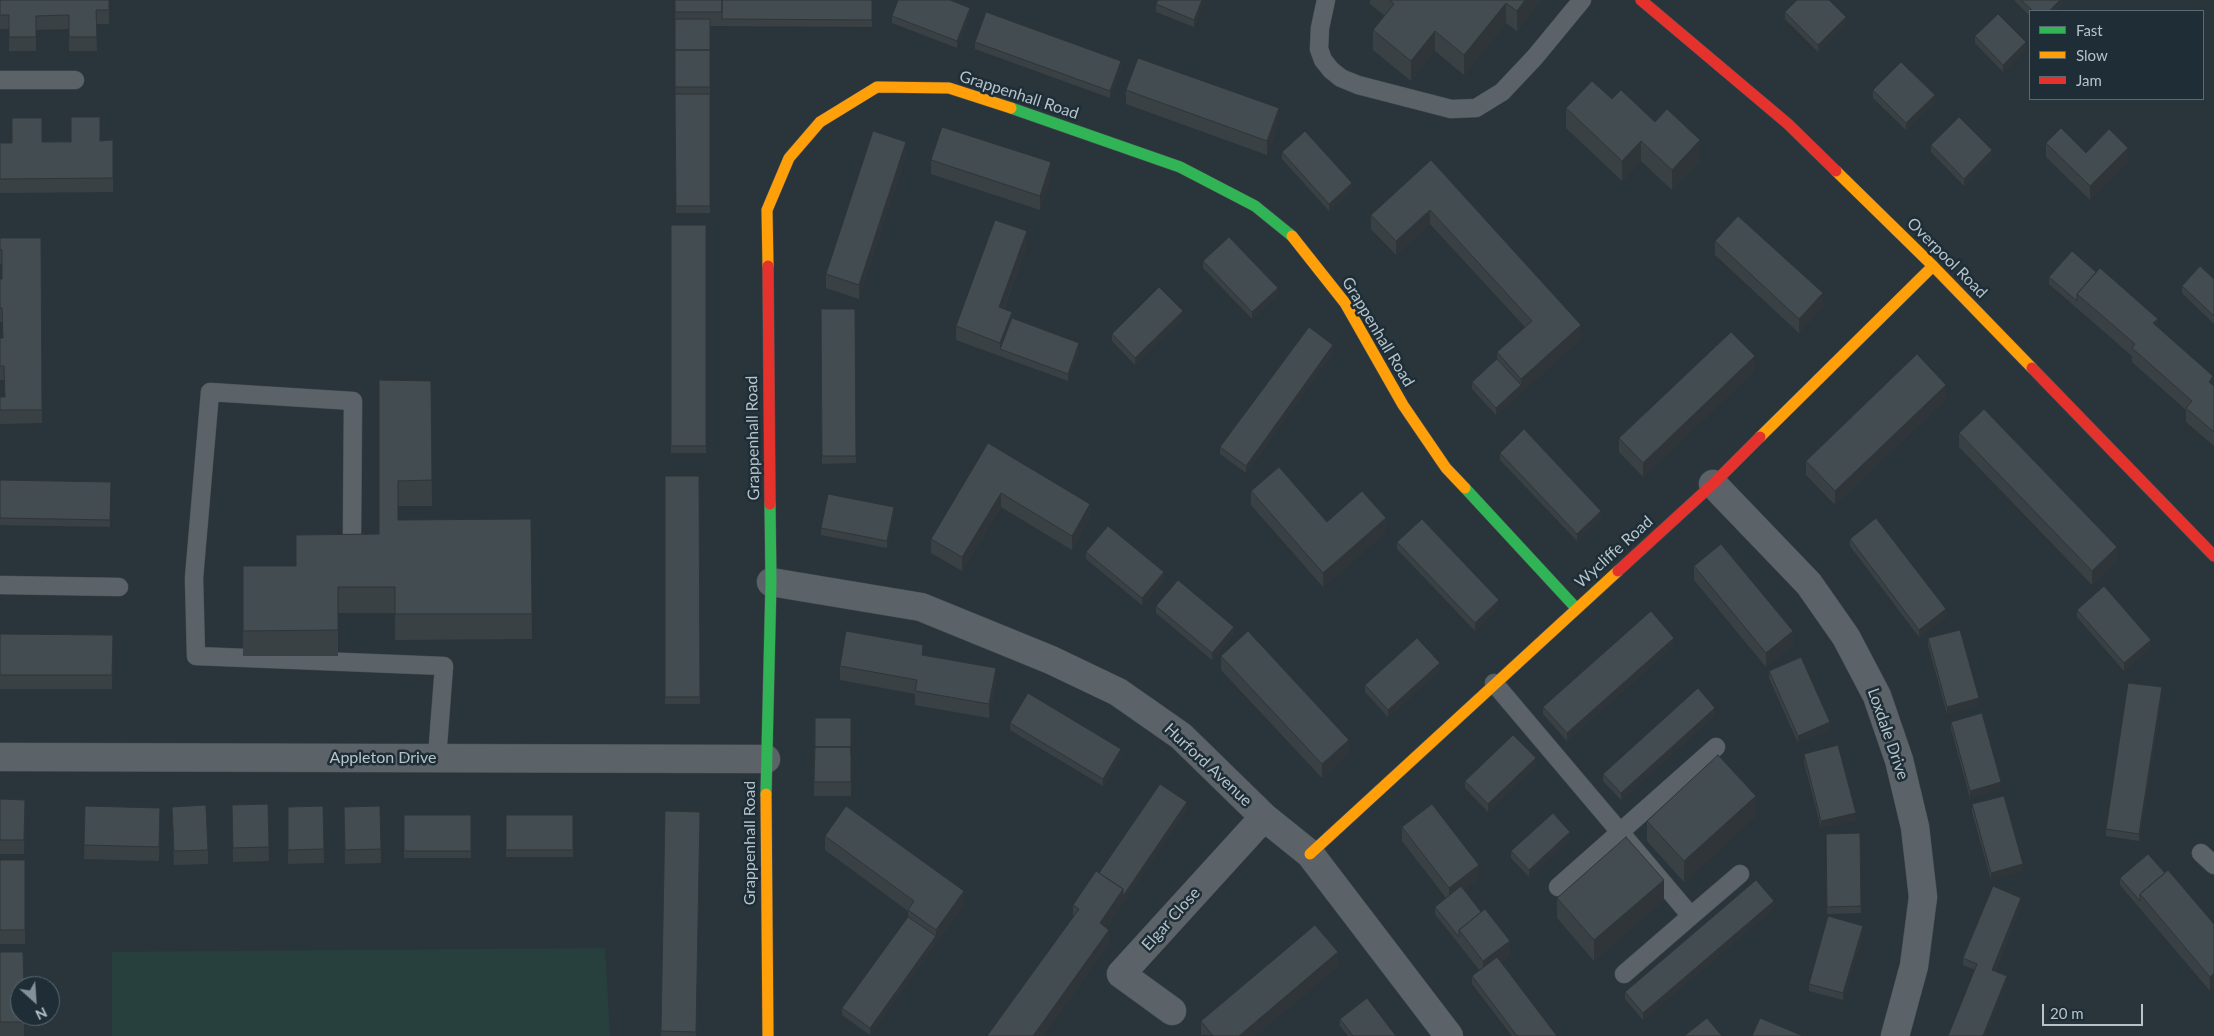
<!DOCTYPE html>
<style>
body{margin:0}
#map{position:relative;width:2214px;height:1036px;overflow:hidden;background:#2a353b;font-family:Lato,sans-serif}
canvas{display:block}
.legend{position:absolute;left:2029px;top:10px;width:175px;height:90px;box-sizing:border-box;background:#1e2d36;border:1px solid #5a6972;margin:0;padding:6px 9px;list-style:none;font-size:15px;color:#b5c3cb}
.legend li{display:flex;align-items:center;gap:10px;height:25px}
.legend b{width:25px;border:1px solid #5a6972}
.north{position:absolute;left:10px;top:976px;width:50px;height:50px;box-sizing:border-box;background:#1e2d36;border:1px solid #5a6972;border-radius:50%;rotate:154deg;font-size:14px;font-weight:700;line-height:20px;text-align:center;color:#b5c3cb}
.north::after{content:'';display:block;margin:auto;width:18px;height:22px;background:#849199;clip-path:polygon(50% 0,100% 100%,50% 72%,0 100%)}
.scale{position:absolute;left:2042px;top:1004px;width:101px;height:22px;box-sizing:border-box;border:2px solid #b5c3cb;border-top:0;padding-left:6px;font-size:15px;line-height:18px;white-space:nowrap;color:#b5c3cb;-webkit-text-stroke:4px #1e2d36;paint-order:stroke}
</style>
<div id="map">
<canvas width="2214" height="1036"></canvas>
<ul class="legend">
<li><b style="height:6px;background:#30b455"></b>Fast</li>
<li><b style="height:6px;background:#ff9f0a"></b>Slow</li>
<li><b style="height:6px;background:#e5322d"></b>Jam</li>
</ul>
<div class="north">N</div>
<div class="scale">20 m</div>
</div>
<script>
const ctx = document.querySelector('canvas').getContext('2d');
ctx.lineJoin = 'round';
function paint(path, color) {
  ctx.fillStyle = color;
  ctx.fill(path, 'evenodd');
}
function shape(rows) {
  const path = new Path2D();
  for (const r of rows) {
    path.moveTo(r[0], r[1]);
    for (let i = 2; i < r.length; i += 2) path.lineTo(r[i], r[i + 1]);
  }
  return path;
}
function stroke(path, color, width, dash) {
  ctx.strokeStyle = color;
  ctx.lineWidth = width;
  ctx.lineCap = dash ? 'butt' : 'round';
  ctx.setLineDash(dash || []);
  ctx.stroke(path);
}
function drawText(font, color, halo, rows, align = 'center') {
  ctx.font = font + ' Lato,sans-serif';
  ctx.lineWidth = 5;
  ctx.setLineDash([]);
  ctx.textBaseline = 'middle';
  ctx.strokeStyle = halo;
  ctx.fillStyle = color;
  for (const [text, x, y, turn = 0] of rows) {
    ctx.save();
    ctx.translate(x, y);
    ctx.rotate((+turn || 0) * Math.PI / 180);
    ctx.textAlign = isNaN(turn) ? turn : align;
    if (halo) ctx.strokeText(text, 0, 0);
    ctx.fillText(text, 0, 0);
    ctx.restore();
  }
}
const green = shape([
 [605,948,610,1036,112,1036,112,952]
]);
const lane = shape([
 [1326,0,1320,28,1319,49,1323,60,1331,70,1341,78,1358,85,1451,109,1476,108,1502,92,1535,57,1582,0],
 [0,80,75,80],
 [352,533,353,401,210,392,194,578,196,656,444,666,437,758],
 [0,585,119,587],
 [1494,683,1691,916,1740,874],
 [2201,853,2214,865],
 [1558,887,1716,747],
 [1624,974,1691,916]
]);
const street = shape([
 [1713,484,1809,584,1846,637,1877,696,1899,760,1915,827,1923,897,1914,966,1895,1036],
 [771,582,921,607,1051,660,1118,692,1181,736,1264,817,1310,854,1449,1036],
 [0,757,766,759],
 [1172,1011,1121,974,1264,817]
]);
const fast = shape([
 [1011,108,1180,167,1255,206,1292,236],
 [1465,488,1576,608],
 [766,794,771,582,770,504]
]);
const slow = shape([
 [1836,171,1933,266,2032,368],
 [1292,236,1345,303,1403,405,1446,468,1465,488],
 [768,266,767,210,789,158,820,122,877,87,949,88,1011,108],
 [1760,437,1933,266],
 [766,794,768,1036],
 [1310,854,1618,571]
]);
const jam = shape([
 [1641,0,1788,124,1836,171],
 [768,266,770,504],
 [2032,368,2214,556],
 [1618,571,1713,484,1760,437]
]);
const wall = shape([
 [0,0,109,0,109,24,96,24,97,51,69,51,69,29,36,30,36,51,9,51,9,29,0,29],
 [675,0,872,0,872,27,710,26,710,213,676,213],
 [1205,0,1194,27,1156,12,1156,4],
 [1370,0,1540,0,1540,1,1517,31,1506,23,1464,75,1435,51,1411,81,1373,50,1373,30,1385,16,1370,4],
 [2015,0,2066,0,2056,11,2030,11,2030,16,2015,1],
 [1785,12,1846,24,1818,52,1785,19],
 [970,15,957,48,892,23,892,16],
 [1975,36,2026,49,2003,72,1975,43],
 [975,42,1121,68,1110,98,975,49],
 [1126,90,1279,122,1267,155,1126,104],
 [1873,90,1935,102,1906,130,1873,98],
 [1612,99,1655,122,1700,161,1672,190,1641,161,1622,181,1566,128,1566,108],
 [113,140,113,192,0,193,0,143],
 [2046,143,2086,153,2128,162,2090,200,2046,157],
 [1931,145,1992,157,1964,186,1931,152],
 [1282,152,1352,190,1329,211,1282,159],
 [906,156,859,299,826,288,826,274],
 [931,160,1051,176,1040,210,931,174],
 [1431,160,1581,339,1496,415,1472,389,1472,382,1497,359,1497,352,1525,327,1430,224,1396,255,1371,229,1371,215],
 [671,225,706,225,706,453,671,453],
 [0,238,41,238,42,423,0,424,0,397,5,397,4,380,0,380,0,338,3,338,2,322,0,322,0,279,2,279,2,264,0,264],
 [1715,241,1823,307,1799,333,1715,255],
 [1027,245,1004,309,1012,318,1079,350,1068,381,956,340,956,326],
 [1203,261,1278,295,1252,319,1203,268],
 [2049,277,2158,327,2214,386,2214,446,2186,422,2186,410,2132,362,2132,356,2049,284],
 [2214,279,2214,324,2182,293,2182,286],
 [821,309,855,309,856,463,822,464],
 [1183,318,1135,365,1112,341,1112,334],
 [1333,353,1246,473,1220,454,1220,447],
 [1755,370,1643,477,1619,452,1619,438],
 [431,381,432,506,398,506,398,520,531,519,532,639,395,640,395,613,338,613,338,656,243,656,243,566,296,566,379,534],
 [1946,399,1835,505,1806,475,1806,461],
 [1959,433,2117,561,2092,585,1959,447],
 [988,443,1090,518,1072,550,1001,507,962,571,931,553,931,539],
 [1500,453,1601,518,1577,541,1500,460],
 [665,476,699,476,700,704,665,704],
 [0,480,111,482,110,527,0,525],
 [1251,491,1327,522,1386,532,1323,587,1251,505],
 [894,514,887,548,821,535,821,528],
 [1850,539,1946,617,1919,637,1850,546],
 [1397,542,1499,607,1475,631,1397,549],
 [1086,552,1164,579,1142,605,1086,559],
 [1694,566,1793,645,1766,667,1694,580],
 [1156,606,1234,634,1212,660,1156,613],
 [2077,610,2151,647,2124,671,2077,617],
 [0,634,113,635,112,689,0,689],
 [1928,638,1979,705,1947,714,1928,645],
 [1674,645,1567,741,1543,714,1543,707],
 [923,655,996,682,989,718,915,705,915,694,840,680,840,666],
 [1221,656,1349,754,1322,778,1221,670],
 [1440,670,1388,717,1365,692,1365,685],
 [1769,671,1830,729,1798,743,1769,678],
 [2162,695,2139,841,2106,836,2106,829],
 [1715,715,1621,800,1603,781,1603,774],
 [815,718,851,718,851,796,814,796],
 [1951,722,2001,789,1970,798,1951,729],
 [1010,723,1121,756,1103,786,1010,730],
 [1804,754,1856,820,1821,828,1804,762],
 [1536,765,1488,812,1465,788,1465,781],
 [0,799,25,800,24,854,0,854],
 [268,804,269,861,233,862,232,805],
 [1972,804,2023,871,1991,880,1972,812],
 [85,806,160,822,159,861,84,859],
 [323,806,324,863,288,864,288,807],
 [380,806,381,863,345,864,344,807],
 [172,807,208,850,208,864,174,865],
 [1187,809,1106,928,1109,944,1043,1036,987,1036,1073,918,1073,905,1099,873],
 [665,811,700,812,696,1036,661,1036],
 [404,815,471,815,471,858,404,858],
 [506,815,573,815,573,857,506,857],
 [1756,816,1684,882,1647,841,1647,821],
 [1402,827,1479,879,1464,890,1510,955,1501,962,1557,1036,1512,1036,1472,984,1472,976,1480,971,1435,914,1435,907,1446,898,1402,841],
 [1860,833,1861,913,1827,914,1826,834],
 [825,836,964,905,870,1035,842,1015,842,1008,908,917,908,911,825,850],
 [1570,839,1529,877,1511,858,1511,851],
 [0,860,25,860,25,944,0,944],
 [2165,873,2214,924,2210,991,2120,885,2120,878],
 [1557,898,1664,900,1594,961,1557,918],
 [2021,905,1995,971,2007,983,1963,965,1963,958],
 [1774,908,1643,1020,1625,999,1625,992],
 [1863,934,1843,1000,1809,991,1809,984],
 [0,952,24,1016,24,1036,0,1036],
 [1338,966,1255,1036,1201,1035,1201,1021],
 [1340,1019,1396,1036,1348,1036,1340,1026]
]);
const shadedWall = shape([
 [1202,0,1205,0,1194,27,1194,20],
 [1525,0,1540,0,1540,1,1517,31,1517,11],
 [2060,0,2066,0,2056,11,2049,11],
 [1506,3,1506,23,1464,75,1464,55],
 [970,8,970,15,957,48,957,41],
 [1846,17,1846,24,1818,52,1818,45],
 [1435,31,1435,51,1411,81,1411,61],
 [2026,42,2026,49,2003,72,2003,65],
 [1121,61,1121,68,1110,98,1110,91],
 [1935,95,1935,102,1906,130,1906,123],
 [1279,108,1279,122,1267,155,1267,141],
 [1700,140,1700,161,1672,190,1672,170],
 [1641,141,1641,161,1622,181,1622,161],
 [906,142,906,156,859,299,859,285],
 [2128,148,2128,162,2090,200,2090,186],
 [1992,150,1992,157,1964,186,1964,179],
 [1051,162,1051,176,1040,210,1040,196],
 [1352,183,1352,190,1329,211,1329,204],
 [1430,210,1430,224,1396,255,1396,241],
 [1027,231,1027,245,999,321,999,307],
 [1278,288,1278,295,1252,319,1252,312],
 [1823,293,1823,307,1799,333,1799,319],
 [1183,311,1183,318,1135,365,1135,358],
 [1012,312,1012,326,1000,349,1000,343],
 [2158,319,2158,333,2153,323],
 [1581,325,1581,339,1496,415,1496,408,1521,385,1521,379],
 [1079,343,1079,350,1068,381,1068,374],
 [1333,345,1333,353,1246,473,1246,466],
 [1755,356,1755,370,1643,477,1643,463],
 [2213,376,2213,390,2209,382],
 [1946,385,1946,399,1835,505,1835,491],
 [1001,493,1001,507,962,571,962,557],
 [1090,504,1090,518,1072,550,1072,536],
 [894,507,894,514,887,548,887,541],
 [1601,511,1601,518,1577,541,1577,534],
 [1386,518,1386,532,1323,587,1323,573],
 [2117,547,2117,561,2092,585,2092,571],
 [1164,572,1164,579,1142,605,1142,598],
 [1499,600,1499,607,1475,631,1475,623],
 [1946,609,1946,617,1919,637,1919,630],
 [1234,627,1234,634,1212,660,1212,653],
 [1793,631,1793,645,1766,667,1766,653],
 [1674,638,1674,645,1567,741,1567,733],
 [2151,640,2151,647,2124,671,2124,663],
 [1440,663,1440,670,1388,717,1388,710],
 [996,668,996,682,989,718,989,704],
 [2162,687,2162,695,2139,841,2139,834],
 [1979,698,1979,705,1947,714,1947,707],
 [1715,708,1715,715,1621,800,1621,793],
 [1830,722,1830,729,1798,743,1798,736],
 [1349,740,1349,754,1322,778,1322,764],
 [1121,749,1121,756,1103,786,1103,779],
 [1536,758,1536,765,1488,812,1488,804],
 [2001,782,2001,789,1970,798,1970,791],
 [1756,796,1756,816,1684,882,1684,861],
 [1187,802,1187,809,1100,937,1100,923,1123,889],
 [1856,813,1856,820,1821,828,1821,821],
 [1570,832,1570,839,1529,877,1529,870],
 [2023,864,2023,871,1991,880,1991,873],
 [1479,865,1479,879,1449,902,1449,888],
 [1664,880,1664,900,1594,961,1594,940],
 [964,891,964,905,870,1035,870,1028,936,936,936,930],
 [2021,898,2021,905,1992,977,1992,970],
 [1774,901,1774,908,1643,1020,1643,1013],
 [1863,926,1863,934,1843,1000,1843,993],
 [1109,930,1109,944,1043,1036,1033,1036],
 [1510,941,1510,955,1483,975,1483,961],
 [1338,952,1338,966,1255,1036,1239,1036],
 [2214,973,2214,987,2210,991,2210,977],
 [2007,976,2007,983,1986,1036,1983,1036]
]);
const building = shape([
 [0,0,109,0,109,10,96,10,97,37,69,37,69,15,36,16,36,37,9,37,9,15,0,15,0,0],
 [675,0,722,0,722,12,675,12,675,0],
 [722,0,872,0,872,20,722,19,722,0],
 [898,0,950,0,970,8,957,41,892,16,898,0],
 [1158,0,1202,0,1194,20,1156,4,1158,0],
 [1390,0,1525,0,1517,11,1506,3,1464,55,1435,31,1411,61,1373,30,1394,4,1390,0],
 [1797,0,1829,0,1846,17,1818,45,1785,12,1797,0],
 [2021,0,2060,0,2049,11,2033,11,2021,0],
 [986,12,1121,61,1110,91,975,42,986,12],
 [1998,14,2026,42,2003,65,1975,36,1998,14],
 [675,19,710,19,710,50,675,50,675,19],
 [675,50,710,50,710,87,675,87,675,50],
 [1138,58,1279,108,1267,141,1126,90,1138,58],
 [1901,62,1935,95,1906,123,1873,90,1901,62],
 [1592,81,1612,99,1621,90,1655,122,1667,109,1700,140,1672,170,1641,141,1622,161,1566,108,1592,81],
 [675,94,710,94,710,206,676,206,675,94],
 [71,117,100,117,100,141,113,140,113,178,0,179,0,143,12,143,12,118,42,118,42,142,71,142,71,117],
 [1959,117,1992,150,1964,179,1931,145,1959,117],
 [942,127,1051,162,1040,196,931,160,942,127],
 [2061,128,2086,153,2109,129,2128,148,2090,186,2046,143,2061,128],
 [873,131,906,142,859,285,826,274,873,131],
 [1305,131,1352,183,1329,204,1282,152,1305,131],
 [1431,160,1581,325,1521,379,1497,352,1532,321,1430,210,1396,241,1371,215,1431,160],
 [1738,216,1823,293,1799,319,1715,241,1738,216],
 [995,220,1027,231,999,307,1012,312,1000,343,956,326,995,220],
 [671,225,706,225,706,446,671,446,671,225],
 [1229,237,1278,288,1252,312,1203,261,1229,237],
 [0,238,41,238,42,410,0,410,0,397,5,397,4,366,0,366,0,338,3,338,2,308,0,308,0,279,2,279,2,250,0,250,0,238],
 [2072,251,2096,272,2077,294,2077,301,2049,277,2072,251],
 [2200,266,2214,279,2214,316,2182,286,2200,266],
 [2100,268,2158,319,2153,323,2213,376,2209,382,2214,386,2214,432,2186,408,2192,401,2132,348,2135,344,2077,294,2100,268],
 [1159,287,1183,311,1135,358,1112,334,1159,287],
 [821,309,855,309,856,456,822,456,821,309],
 [1012,318,1079,343,1068,374,1000,349,1012,318],
 [1309,327,1333,345,1246,466,1220,447,1309,327],
 [1731,332,1755,356,1643,463,1619,438,1731,332],
 [1917,354,1946,385,1835,491,1806,461,1917,354],
 [1497,359,1521,385,1496,408,1472,382,1497,359],
 [379,380,431,381,432,480,398,481,398,520,531,519,532,614,395,614,395,587,338,587,338,630,243,631,243,566,296,566,296,535,379,534,379,380],
 [1984,409,2117,547,2092,571,1959,433,1984,409],
 [1524,429,1601,511,1577,534,1500,453,1524,429],
 [988,443,1090,504,1072,536,1001,493,962,557,931,539,988,443],
 [1279,467,1327,522,1362,491,1386,518,1323,573,1251,491,1279,467],
 [665,476,699,476,700,697,665,697,665,476],
 [0,480,111,482,110,520,0,518,0,480],
 [828,494,894,507,887,541,821,528,828,494],
 [1876,518,1946,609,1919,630,1850,539,1876,518],
 [1422,519,1499,600,1475,623,1397,542,1422,519],
 [1108,526,1164,572,1142,598,1086,552,1108,526],
 [1721,544,1793,631,1766,653,1694,566,1721,544],
 [1178,580,1234,627,1212,653,1156,606,1178,580],
 [2104,586,2151,640,2124,663,2077,610,2104,586],
 [1651,611,1674,638,1567,733,1543,707,1651,611],
 [1960,630,1979,698,1947,707,1928,638,1960,630],
 [846,631,923,645,922,655,996,668,989,704,915,691,917,680,840,666,846,631],
 [1248,631,1349,740,1322,764,1221,656,1248,631],
 [0,634,113,635,112,675,0,675,0,634],
 [1417,638,1440,663,1388,710,1365,685,1417,638],
 [1801,657,1830,722,1798,736,1769,671,1801,657],
 [2128,683,2162,687,2139,834,2106,829,2128,683],
 [1698,688,1715,708,1621,793,1603,774,1698,688],
 [1028,693,1121,749,1103,779,1010,723,1028,693],
 [1982,713,2001,782,1970,791,1951,722,1982,713],
 [815,718,851,718,851,754,851,747,815,747,815,718],
 [1513,735,1536,758,1488,804,1465,781,1513,735],
 [1838,745,1856,813,1821,821,1804,754,1838,745],
 [815,747,851,747,851,782,814,782,815,747],
 [1718,755,1756,796,1684,861,1647,821,1718,755],
 [1160,784,1187,802,1123,896,1123,889,1099,873,1160,784],
 [2004,796,2023,864,1991,873,1972,804,2004,796],
 [0,799,25,800,24,840,0,840,0,799],
 [268,804,269,847,233,848,232,805,268,804],
 [1432,804,1479,865,1449,888,1402,827,1432,804],
 [206,805,208,850,174,851,172,807,206,805],
 [85,806,160,808,159,847,84,845,85,806],
 [323,806,324,849,288,850,288,807,323,806],
 [380,806,381,849,345,850,344,807,380,806],
 [846,806,964,891,936,930,908,910,914,901,825,836,846,806],
 [665,811,700,812,696,1032,661,1031,665,811],
 [1553,813,1570,832,1529,870,1511,851,1553,813],
 [404,815,471,815,471,851,404,851,404,815],
 [506,815,573,815,573,850,506,850,506,815],
 [1860,833,1861,906,1827,907,1826,834,1860,833],
 [1626,837,1664,880,1594,940,1557,898,1626,837],
 [2148,854,2165,873,2140,894,2140,901,2120,878,2148,854],
 [0,860,25,860,25,930,0,930,0,860],
 [2168,870,2214,924,2214,973,2210,977,2140,894,2168,870],
 [1096,871,1123,889,1100,923,1109,930,1033,1036,987,1036,1079,909,1073,905,1096,871],
 [1756,880,1774,901,1643,1013,1625,992,1756,880],
 [1461,886,1481,912,1459,930,1459,937,1435,907,1461,886],
 [1993,886,2021,898,1992,970,2007,976,1983,1036,1948,1036,1977,964,1963,958,1993,886],
 [1485,909,1510,941,1483,961,1459,930,1485,909],
 [1828,916,1863,926,1843,993,1809,984,1828,916],
 [908,917,936,936,870,1028,842,1008,908,917],
 [1315,925,1338,952,1239,1036,1213,1036,1201,1021,1315,925],
 [0,952,23,952,24,986,20,986,20,1016,24,1016,24,1022,0,1022,0,952],
 [1497,957,1557,1036,1517,1036,1472,976,1497,957],
 [1367,998,1396,1036,1353,1036,1340,1019,1367,998],
 [1707,1018,1722,1036,1684,1036,1707,1018],
 [1760,1018,1803,1036,1752,1036,1760,1018]
]);
const streetNames = [
 ["Grappenhall Road",1019,95,18],
 ["Overpool Road",1947,258,45],
 ["Grappenhall Road",1378,332,59],
 ["Grappenhall Road",753,438,-91],
 ["Wycliffe Road",1614,552,-42],
 ["Loxdale Drive",1888,734,71],
 ["Appleton Drive",383,758],
 ["Hurford Avenue",1208,765,43],
 ["Grappenhall Road",750,843,-90],
 ["Elgar Close",1171,919,-48]
];
paint(green, '#27403e');
stroke(lane, '#495155', 19);
stroke(street, '#495155', 29);
stroke(fast, '#495155', 12);
stroke(slow, '#495155', 12);
stroke(jam, '#495155', 12);
stroke(lane, '#5c6368', 18);
stroke(street, '#5c6368', 28);
stroke(fast, '#30b455', 11);
stroke(slow, '#ff9f0a', 11);
stroke(jam, '#e5322d', 11);
paint(wall, '#3a4145');
paint(shadedWall, '#2f3538');
paint(building, '#434c50');
stroke(building, '#2f3538', 1);
drawText('16px', '#b5c3cb', '#1e2d36', streetNames);
</script>
